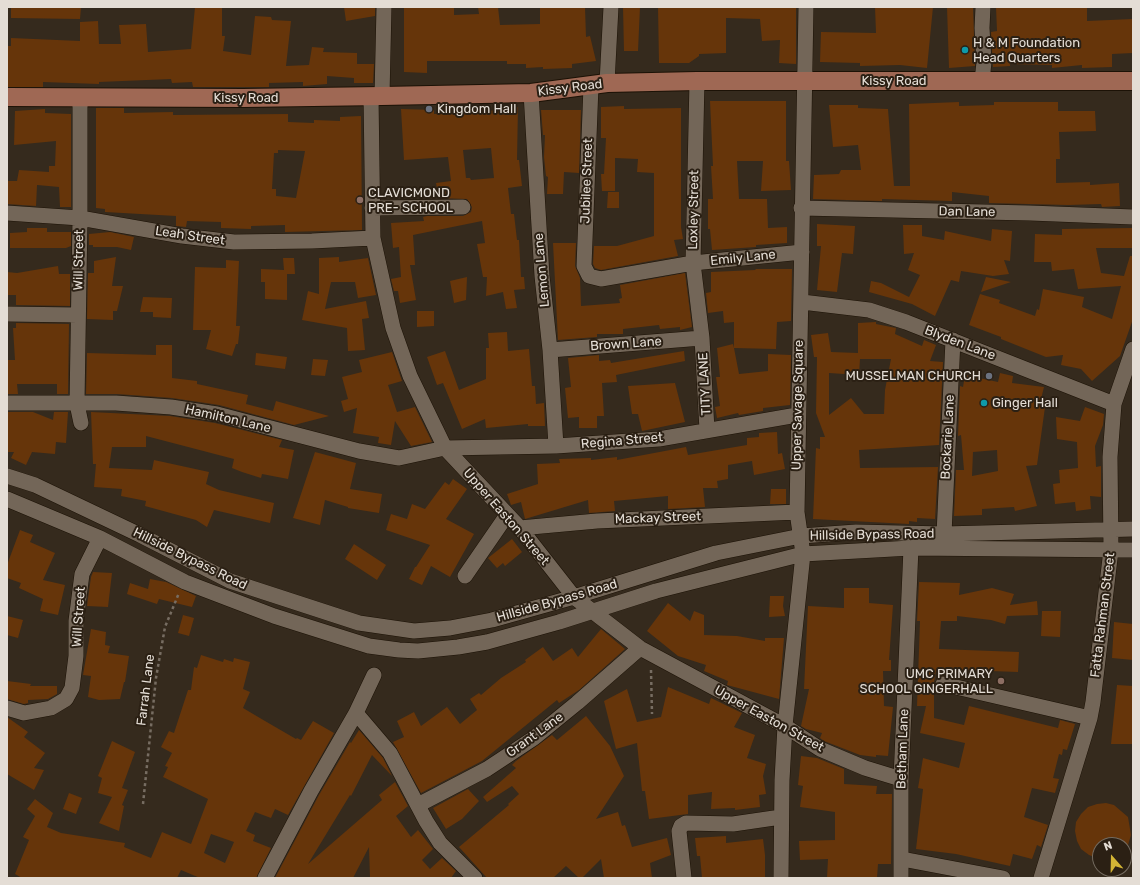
<!DOCTYPE html>
<style>
body{margin:0}
#map{position:relative;width:1140px;height:885px;overflow:hidden;background:#352a1d;font-family:Rubik,sans-serif}
canvas{display:block}
.frame{position:absolute;inset:0;border:8px solid #e4ddd5;pointer-events:none}
.north{position:absolute;left:1092px;top:837px;width:40px;height:40px;box-sizing:border-box;background:#2b2014;border:1px solid #756c61;border-radius:50%;rotate:340deg;font-size:11px;font-weight:700;line-height:16px;text-align:center;color:#e4ddd5}
.north::after{content:'';display:block;margin:auto;width:14px;height:18px;background:#d4b535;clip-path:polygon(50% 0,100% 100%,50% 72%,0 100%)}
</style>
<div id="map">
<canvas width="1140" height="885"></canvas>
<div class="frame"></div>
<div class="north">N</div>
</div>
<script>
const ctx = document.querySelector('canvas').getContext('2d');
ctx.lineJoin = 'round';
function paint(path, color) {
  ctx.fillStyle = color;
  ctx.fill(path, 'evenodd');
}
function shape(rows) {
  const path = new Path2D();
  for (const r of rows) {
    path.moveTo(r[0], r[1]);
    for (let i = 2; i < r.length; i += 2) path.lineTo(r[i], r[i + 1]);
  }
  return path;
}
function stroke(path, color, width, dash) {
  ctx.strokeStyle = color;
  ctx.lineWidth = width;
  ctx.lineCap = dash ? 'butt' : 'round';
  ctx.setLineDash(dash || []);
  ctx.stroke(path);
}
function drawText(font, color, halo, rows, align = 'center') {
  ctx.font = font + ' Rubik,sans-serif';
  ctx.lineWidth = 4;
  ctx.setLineDash([]);
  ctx.textBaseline = 'middle';
  ctx.strokeStyle = halo;
  ctx.fillStyle = color;
  for (const [text, x, y, turn = 0] of rows) {
    ctx.save();
    ctx.translate(x, y);
    ctx.rotate((+turn || 0) * Math.PI / 180);
    ctx.textAlign = isNaN(turn) ? turn : align;
    if (halo) ctx.strokeText(text, 0, 0);
    ctx.fillText(text, 0, 0);
    ctx.restore();
  }
}
const building = shape([
 [11,7,81,7,80,19,11,18],
 [195,7,222,7,222,36,225,36,223,51,251,55,255,16,271,17,272,20,291,21,286,66,309,65,312,47,324,48,323,52,357,53,357,64,374,64,373,83,354,83,354,78,327,76,327,84,303,86,303,82,269,83,269,87,193,87,192,82,172,83,171,79,99,82,99,84,43,82,43,87,7,87,7,46,11,46,11,38,80,41,80,22,98,21,99,44,121,44,119,25,146,24,148,52,191,49],
 [344,7,375,7,375,16,346,21],
 [404,7,454,7,454,15,479,14,478,7,498,7,500,25,540,24,540,7,585,7,586,37,590,36,596,61,572,64,572,68,543,69,543,67,526,68,526,64,507,64,507,61,427,61,427,73,404,72],
 [623,7,640,7,638,51,624,51],
 [658,7,796,7,796,64,779,63,780,40,762,41,760,19,726,18,726,53,699,54,699,56,689,63,659,63],
 [875,7,933,7,927,68,900,65,860,66,860,63,820,62,821,32,876,33],
 [947,7,973,7,975,66,949,68],
 [996,7,1087,7,1087,21,1133,19,1133,53,1112,54,1112,67,1082,68,1082,65,1052,68,1052,65,1010,64,1010,66,993,67,991,32,997,31],
 [710,101,786,101,786,161,789,161,791,190,761,191,763,161,737,161,739,199,767,199,768,228,787,227,787,243,756,245,756,247,712,250,710,229,708,229,708,199,713,199,711,166,713,166],
 [959,102,959,106,994,105,994,102,1058,102,1058,111,1095,111,1096,131,1059,132,1060,159,1056,159,1056,183,1090,182,1090,185,1119,183,1120,206,1102,207,1101,204,1068,205,989,203,989,196,952,192,952,201,882,199,882,201,813,199,814,175,839,174,841,170,861,170,858,145,833,147,829,105,858,105,858,108,888,109,894,186,910,186,909,104],
 [500,106,518,107,517,160,519,160,522,186,508,188,511,214,514,214,517,240,519,240,521,277,524,277,525,289,514,290,517,308,506,309,503,292,486,296,487,277,483,277,477,244,485,243,482,221,413,235,415,265,410,265,416,300,400,303,398,291,394,291,391,279,401,277,399,247,393,248,391,223,424,221,423,217,427,216,463,216,471,212,472,207,467,199,439,198,436,183,451,181,448,157,404,160,401,109,434,110,434,114,500,110],
 [491,148,494,178,471,180,470,178,466,178,463,150],
 [624,106,624,109,681,108,681,227,683,239,674,240,678,256,601,270,595,268,593,264,594,246,617,246,654,236,654,173,637,172,638,159,615,158,615,191,602,191,601,174,604,174,606,138,601,138,601,107],
 [96,108,124,108,124,113,173,112,173,115,288,114,288,122,314,123,314,120,340,121,340,117,361,116,362,230,285,232,285,225,251,226,251,229,221,228,221,222,187,221,186,227,176,226,176,216,105,212,105,209,96,208],
 [278,150,305,151,296,198,276,196,276,189,272,189,274,153,278,153],
 [45,109,45,113,71,114,71,207,60,207,59,187,37,185,36,206,7,204,7,181,17,181,19,170,49,172,49,166,55,166,56,141,14,145,15,111],
 [541,110,581,110,579,173,564,172,563,194,547,194,548,177,546,176,544,157,545,135,543,135],
 [608,192,619,192,619,208,607,208],
 [817,224,855,226,853,254,842,253,837,292,817,290,821,246,817,246],
 [903,225,922,225,922,236,944,240,945,231,991,241,992,229,1012,231,1010,261,1004,260,1009,274,993,276,961,271,959,282,951,280,935,316,912,304,869,292,871,281,881,283,909,297,920,275,908,270,914,253,904,254],
 [27,228,47,228,47,232,71,232,71,246,66,248,10,248,10,233,27,232],
 [1133,228,1133,248,1096,248,1101,273,1124,276,1130,256,1133,256,1133,319,1120,356,1092,381,1081,369,1061,365,1063,355,1046,357,1001,339,1001,337,969,325,980,294,1000,300,999,303,1035,316,1037,309,1039,310,1043,289,1084,297,1082,307,1112,319,1121,286,1078,289,1074,269,1052,271,1051,262,1034,262,1035,234,1062,235,1062,229],
 [110,232,134,237,131,250,117,247,93,247,93,245,89,245,89,234],
 [553,243,576,243,575,266,580,278,581,306,620,303,619,299,622,298,620,285,685,273,692,327,680,330,680,327,660,329,659,325,623,329,623,334,597,334,597,337,558,340],
 [116,257,112,286,123,286,117,311,113,311,113,320,87,319,88,273,94,273,94,261],
 [339,257,339,262,368,258,376,295,358,298,355,282,331,282,325,309,366,301,369,318,362,319,365,350,348,351,347,328,302,320,308,291,319,294,319,258],
 [283,258,294,258,295,274,287,274,287,300,265,299,265,282,261,282,261,269,284,270],
 [226,260,239,261,236,326,240,326,238,344,236,344,232,356,206,349,211,330,193,330,195,267,226,268],
 [58,266,59,274,70,274,70,306,16,305,16,295,7,295,7,272,17,273],
 [756,269,792,269,791,321,777,322,776,349,734,348,739,374,768,371,768,354,791,355,790,405,763,408,763,411,739,415,738,413,717,418,715,407,720,406,716,377,720,377,717,348,733,344,734,348,734,322,724,323,723,311,708,313,706,293,711,292,711,272,755,270],
 [467,277,466,300,454,303,450,281],
 [986,277,1011,282,981,292],
 [143,297,172,298,171,318,153,317,153,312,140,312],
 [417,311,434,311,434,326,417,327],
 [876,322,876,324,896,328,895,334,922,346,924,340,936,345,930,361,943,362,939,445,859,450,860,468,938,467,935,519,917,518,917,522,909,521,909,524,813,519,816,448,820,449,820,437,825,437,816,413,817,357,814,357,811,335,828,333,831,352,858,353,858,323],
 [860,359,891,359,885,390,884,414,864,414,851,398,829,415,829,373,859,375],
 [16,323,69,324,68,394,57,394,57,384,17,384,18,394,7,394,7,360,15,360,13,328,16,328],
 [507,332,508,351,529,349,532,386,535,386,536,404,544,403,545,426,528,426,528,424,486,428,485,419,462,429,443,383,437,385,427,357,445,351,459,390,486,379,486,348,489,348,488,333],
 [156,345,172,345,172,378,197,381,197,384,248,395,246,404,273,411,276,401,329,416,294,425,219,405,172,398,117,394,86,394,87,353,156,355],
 [684,351,685,361,616,375,617,382,602,383,604,416,597,416,597,428,579,428,579,417,568,418,565,388,571,387,568,358,599,355,599,361,610,360,611,363],
 [392,352,402,381,388,385,397,412,415,407,432,442,411,446,395,421,391,445,378,443,379,437,353,433,357,408,344,412,341,401,348,399,342,377,362,372,359,360],
 [256,353,287,357,285,369,255,365],
 [313,359,328,360,325,376,311,375],
 [1000,373,1013,376,1012,383,1044,387,1041,399,1046,400,1037,465,1026,466,1037,506,1015,511,1014,507,982,509,982,515,954,516,956,470,964,470,961,435,958,436,960,386,963,387,965,375,998,382],
 [997,450,998,471,972,476,973,452],
 [675,383,685,422,642,431,638,414,632,414,628,386],
 [1085,407,1104,414,1103,425,1095,446,1096,467,1101,466,1101,497,1090,496,1091,509,1076,511,1075,502,1055,504,1053,484,1060,483,1059,470,1078,468,1077,442,1057,439,1056,417,1080,421],
 [7,412,33,412,53,420,54,412,68,412,66,443,56,442,55,454,32,452,26,465,11,458,14,452,7,452],
 [91,412,170,416,215,423,282,440,279,447,294,450,288,479,262,474,261,478,242,472,232,468,234,459,146,436,146,447,112,447,109,468,152,470,154,460,209,472,206,484,219,490,274,503,270,523,214,510,207,527,196,520,145,506,146,501,121,496,122,489,94,487,96,464,93,464],
 [777,432,778,454,782,453,785,469,754,475,752,461,728,465,728,479,717,481,718,488,703,488,705,507,668,509,668,496,614,501,615,511,589,513,588,500,525,519,521,502,511,505,507,494,538,484,537,464,560,463,559,459,591,458,591,460,617,457,617,460,686,447,688,455,747,445,747,438,759,437,759,433],
 [315,452,356,463,350,489,382,494,379,513,348,508,348,507,325,500,320,525,293,518],
 [453,479,467,489,446,519,474,534,450,577,431,566,422,585,409,579,415,567,416,567,430,545,386,530,391,514,407,519,412,504,425,509,445,482,449,485],
 [771,489,786,489,786,504,770,504],
 [20,530,33,535,30,542,55,553,43,580,65,585,58,615,40,611,43,599,19,588,21,583,7,578,7,565],
 [512,539,522,552,505,566,503,563,497,568,488,558],
 [354,544,386,565,377,580,345,559],
 [93,572,112,573,108,607,87,606,91,577],
 [150,579,166,582,196,596,192,607,159,599,157,604,127,594,130,583,148,589],
 [919,582,960,583,959,595,992,588,1014,594,1010,605,1037,601,1038,615,1007,616,1005,624,991,620,957,616,957,621,941,621,939,649,1019,652,1018,672,936,669,934,682,934,718,964,725,969,706,1058,728,1060,720,1075,724,1067,750,1063,749,1062,755,1059,754,1053,778,1059,779,1055,793,1032,788,1024,817,1048,825,1041,847,1037,845,1032,859,1013,854,1010,866,956,854,916,849,923,789,918,788,923,758,959,768,965,743,920,733,926,706,917,706,920,621,917,621],
 [844,588,869,588,869,603,893,605,889,660,891,660,891,671,883,671,884,706,893,707,888,756,876,755,876,757,860,755,824,741,820,738,822,733,806,729,801,726,809,689,804,689,808,606,844,608],
 [770,596,784,596,783,606,785,616,769,617],
 [668,603,690,621,694,611,704,615,704,635,737,636,765,641,765,638,784,638,779,699,727,685,728,681,704,671,706,665,678,656,647,631],
 [1042,611,1061,611,1060,637,1041,636],
 [183,615,194,618,189,636,178,633],
 [7,616,23,620,18,638,7,635],
 [1114,622,1133,624,1133,660,1112,658],
 [91,629,106,632,105,645,110,646,108,653,129,656,125,682,124,682,120,699,99,700,88,697,91,676,83,675],
 [601,629,625,649,579,690,559,703,557,700,482,761,421,793,393,742,404,737,397,721,414,712,421,726,447,707,460,724,477,710,470,699,479,693,481,695,501,678,526,662,525,660,543,647,553,661,572,648,578,657],
 [201,655,223,662,224,659,233,662,234,658,250,662,243,689,250,692,243,708,265,721,296,739,297,738,301,740,313,721,334,733,288,815,275,809,271,818,255,812,246,831,255,835,253,841,271,848,256,878,200,878,181,870,177,878,22,878,15,874,29,840,23,837,35,816,27,809,35,799,53,813,47,827,61,833,125,843,124,847,151,858,162,832,191,844,208,799,163,777,168,767,165,766,172,753,161,747,169,731,174,733,188,690,191,690,194,667,197,668],
 [211,834,234,842,225,863,204,853],
 [7,681,31,684,30,686,57,686,57,694,48,699,28,700,28,703,24,704,7,699],
 [1117,685,1133,686,1133,744,1111,744],
 [668,687,709,704,711,698,742,713,734,727,755,735,747,758,766,764,763,776,766,794,759,795,760,807,735,810,735,808,711,809,712,792,688,795,688,814,649,819,645,791,642,791,637,743,616,749,604,701,627,689,637,722,661,717],
 [586,716,610,746,624,776,596,819,618,812,622,826,625,825,632,847,667,838,671,855,650,863,652,878,604,878,601,859,582,878,579,878,566,866,553,878,487,878,459,847,509,805,508,804,519,794,512,786,487,802,483,797,516,768,512,765,516,761,552,735,557,740],
 [7,717,28,732,24,737,45,753,34,768,44,770,34,790,7,774],
 [359,730,383,758,392,776,372,755,351,796,350,795,308,864,382,800,379,795,395,782,408,806,396,816,411,837,418,830,433,849,422,860,430,869,442,858,456,871,451,878,370,878,369,847,353,878,275,878,319,795,350,742,351,743],
 [112,741,135,752,122,788,128,790,122,805,124,806,119,831,99,823,112,797,98,793,102,778,98,776],
 [801,756,817,758,844,769,844,784,877,786,876,794,892,794,891,864,878,864,877,878,827,878,828,859,800,860,799,841,835,840,835,812,800,807,803,786,798,785],
 [468,789,479,801,462,819,446,829,433,808],
 [69,793,82,798,76,814,63,809],
 [1106,803,1114,805,1128,817,1131,835,1128,845,1100,845,1100,859,1089,855,1081,849,1077,841,1075,831,1076,822,1081,814,1088,807,1097,804],
 [726,836,726,843,763,839,765,855,765,877,702,878,700,856,697,856,695,838]
]);
const path = shape([
 [651,670,652,714],
 [143,804,156,678,165,627,179,593]
]);
const minor = shape([
 [697,81,693,263,702,338,707,430],
 [982,81,984,62,982,28,983,7],
 [607,83,611,7],
 [591,86,584,266,589,276,601,279,693,263,802,252],
 [531,93,542,276,550,350,556,446],
 [371,96,373,238,393,328,410,376,445,448,520,528,574,597,640,648,785,726,820,749,865,768,901,779],
 [382,96,384,7],
 [80,97,80,218,77,404,81,423],
 [372,208,463,207],
 [801,208,1030,213,1133,217],
 [7,213,80,218,182,236,234,242,312,241,373,238],
 [802,302,869,310,906,322,1114,404],
 [7,314,78,315],
 [550,350,702,338],
 [7,403,116,403,171,407,217,414,359,451,399,458,445,448,556,446,659,439,797,415],
 [7,476,35,485,140,535,230,581,359,623,414,631,450,628,492,620,574,597,716,553,801,536,856,532,944,534,1133,529],
 [7,499,100,538,185,582,274,616,369,646,399,650,418,651,458,647,487,642,559,622,656,591,803,554,911,548,1133,550],
 [520,528,597,521,797,512],
 [944,534,953,340],
 [465,576,507,515],
 [943,684,1090,718],
 [7,708,24,713,51,708,66,699,72,688,76,656,76,621,82,574,100,538],
 [356,713,390,753,426,821,440,843,475,878],
 [418,805,487,769,534,738,577,703,640,648],
 [902,859,1003,878],
 [265,878,311,791,356,713,374,675],
 [684,878,679,831,681,826,686,823,733,824,781,817],
 [781,878,782,780,785,726,803,554,797,512,806,7],
 [901,878,901,779,911,548],
 [1041,878,1090,718,1093,702,1111,550,1110,457,1114,404,1133,349]
]);
const major = shape([
 [7,97,243,98,382,96,531,93,607,83,697,81,1133,81]
]);
const markers = [
 [965,50,4,"#0f9aa8"],
 [429,109,4,"#6b7280"],
 [360,200,4,"#8d6e63"],
 [989,376,4,"#6b7280"],
 [984,403,4,"#0f9aa8"],
 [1001,681,4,"#8d6e63"]
];
const poiNames = [
 ["H & M Foundation",973,43],
 ["Head Quarters",973,58],
 ["Kingdom Hall",437,109],
 ["CLAVICMOND",368,193],
 ["PRE- SCHOOL",368,208],
 ["MUSSELMAN CHURCH",981,376,"right"],
 ["Ginger Hall",992,403],
 ["UMC PRIMARY",993,674,"right"],
 ["SCHOOL GINGERHALL",993,689,"right"]
];
const streetNames = [
 ["Kissy Road",894,81],
 ["Kissy Road",570,88,-7],
 ["Kissy Road",246,98],
 ["Jubilee Street",587,181,-88],
 ["Loxley Street",694,210,-89],
 ["Dan Lane",967,212,1],
 ["Leah Street",190,236,8],
 ["Emily Lane",743,258,-6],
 ["Will Street",79,260,-89],
 ["Lemon Lane",542,270,-95],
 ["Blyden Lane",960,343,21],
 ["Brown Lane",626,344,-4],
 ["TITY LANE",705,384,-93],
 ["Upper Savage Square",798,405,-89],
 ["Hamilton Lane",228,419,13],
 ["Bockarie Lane",948,437,-87],
 ["Regina Street",622,441,-5],
 ["Upper Easton Street",506,517,49],
 ["Mackay Street",658,518,-2],
 ["Hillside Bypass Road",872,535,-1],
 ["Hillside Bypass Road",190,559,26],
 ["Hillside Bypass Road",557,601,-16],
 ["Fatta Rahman Street",1103,615,-83],
 ["Will Street",79,617,-86],
 ["Farrah Lane",146,690,-83],
 ["Upper Easton Street",769,719,29],
 ["Grant Lane",535,735,-36],
 ["Betham Lane",903,749,-88]
];
paint(building, '#66350a');
stroke(minor, '#1c1206', 16);
stroke(major, '#1c1206', 20);
stroke(path, '#776d62', 2.5, [3, 3]);
stroke(minor, '#736658', 15);
stroke(major, '#9f6854', 18);
for (const [x, y, r, color] of markers) {
  const dot = new Path2D();
  dot.arc(x, y, r, 0, 2 * Math.PI);
  ctx.fillStyle = color;
  ctx.fill(dot);
  stroke(dot, '#2b2014', 1.5);
}
drawText('13px', '#e4ddd5', '#2b2014', poiNames, 'left');
drawText('13px', '#e4ddd5', '#2b2014', streetNames);
</script>
